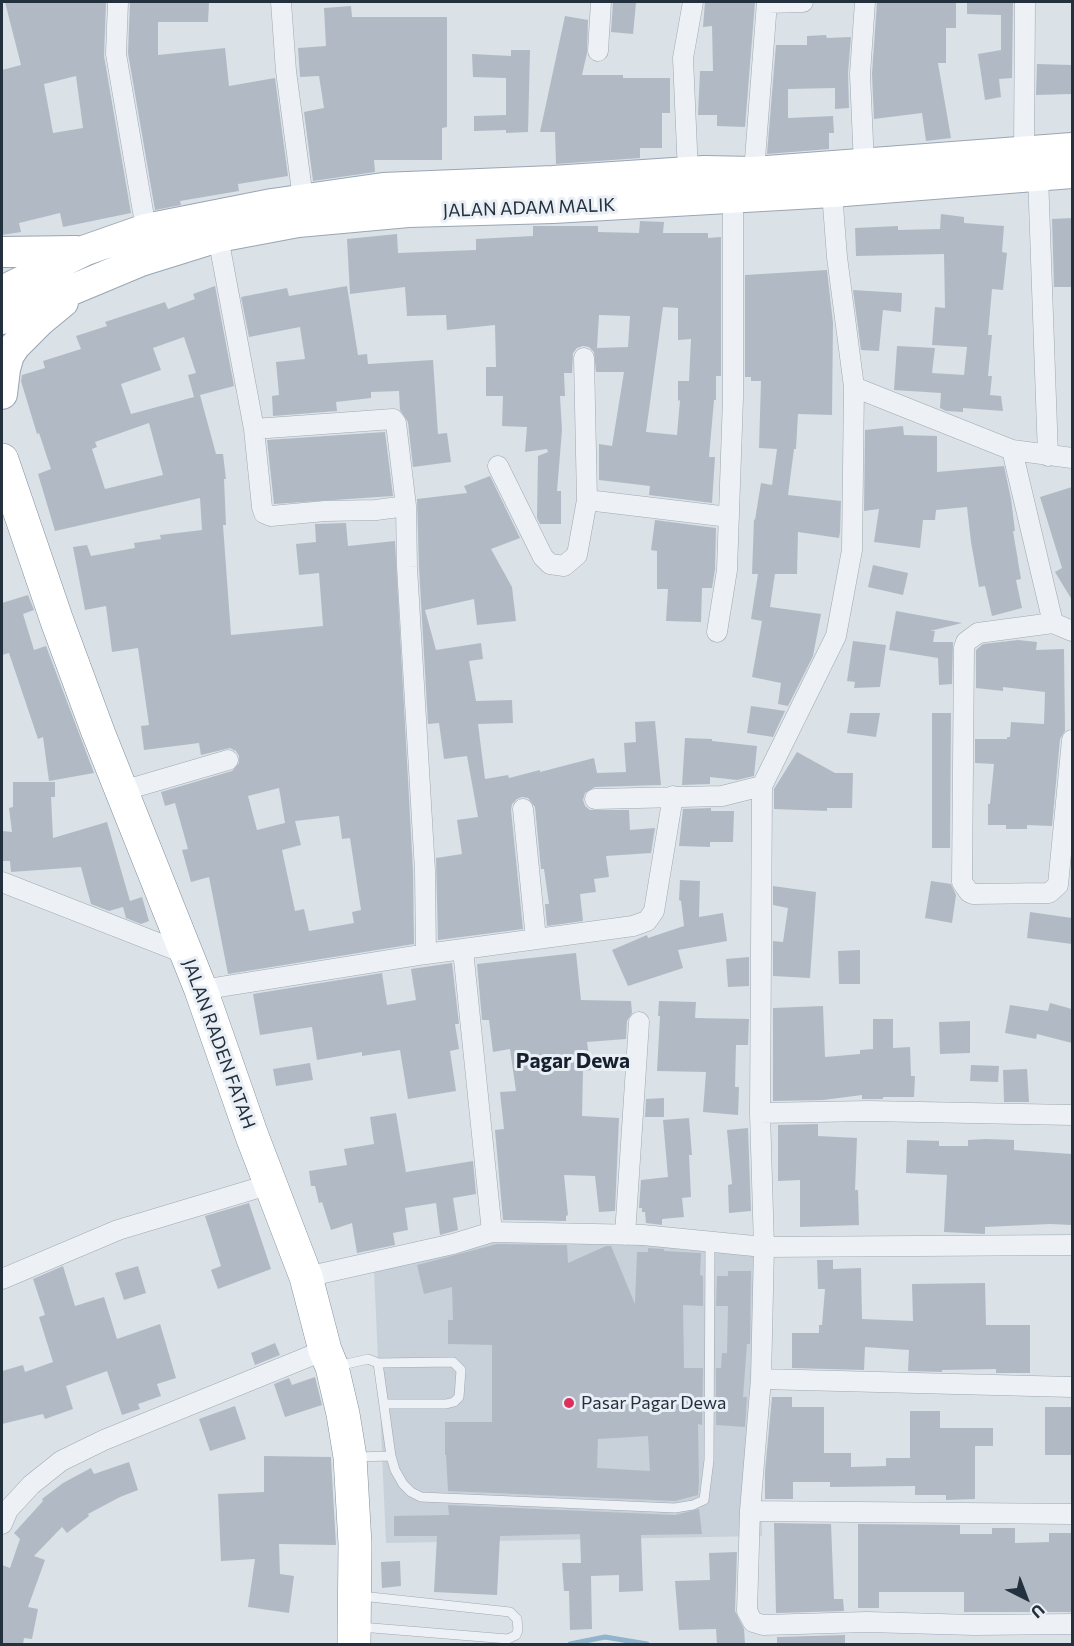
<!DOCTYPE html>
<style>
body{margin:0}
#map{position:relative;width:1074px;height:1646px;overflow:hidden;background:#dae1e7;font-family:Commissioner,sans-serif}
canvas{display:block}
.frame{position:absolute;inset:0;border:3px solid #23303e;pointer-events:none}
.north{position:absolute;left:996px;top:1568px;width:60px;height:60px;-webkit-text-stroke:4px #eaeff5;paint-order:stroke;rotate:138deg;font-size:16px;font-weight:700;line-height:24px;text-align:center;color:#23303e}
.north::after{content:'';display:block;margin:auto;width:21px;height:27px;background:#23303e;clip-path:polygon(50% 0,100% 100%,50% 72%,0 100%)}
</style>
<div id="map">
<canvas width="1074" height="1646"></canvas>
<div class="frame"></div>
<div class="north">U</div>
</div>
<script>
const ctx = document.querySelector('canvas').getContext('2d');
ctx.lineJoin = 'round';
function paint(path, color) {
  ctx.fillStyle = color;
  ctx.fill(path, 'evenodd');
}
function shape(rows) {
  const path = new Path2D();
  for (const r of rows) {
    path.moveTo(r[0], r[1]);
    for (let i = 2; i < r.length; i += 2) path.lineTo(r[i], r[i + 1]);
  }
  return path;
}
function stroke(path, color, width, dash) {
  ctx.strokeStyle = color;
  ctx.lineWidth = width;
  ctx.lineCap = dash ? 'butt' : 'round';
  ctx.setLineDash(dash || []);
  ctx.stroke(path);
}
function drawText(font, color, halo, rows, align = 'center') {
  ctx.font = font + ' Commissioner,sans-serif';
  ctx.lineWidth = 6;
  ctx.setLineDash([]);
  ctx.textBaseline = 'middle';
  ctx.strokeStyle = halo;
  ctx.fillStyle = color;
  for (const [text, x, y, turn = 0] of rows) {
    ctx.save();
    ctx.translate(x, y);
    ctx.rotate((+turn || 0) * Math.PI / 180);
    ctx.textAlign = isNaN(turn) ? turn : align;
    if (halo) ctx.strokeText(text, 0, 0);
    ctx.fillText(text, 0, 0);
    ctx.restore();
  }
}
const built = shape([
 [542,1229,756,1242,762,1536,386,1543,374,1269]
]);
const stream = shape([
 [570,1644,605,1637,647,1644]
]);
const building = shape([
 [5,2,106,2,104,56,131,213,63,227,60,213,19,223,21,232,2,235,2,70,21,65],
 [76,76,83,128,53,133,44,84],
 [130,2,209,2,208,22,158,22,158,55,225,48,229,86,275,78,288,176,238,184,239,191,180,201,181,205,155,210,128,53],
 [613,2,636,3,633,34,611,32],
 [705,2,755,2,745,127,717,126,717,115,698,115,700,71,713,71,712,26,703,27],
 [877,2,956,2,956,28,946,28,946,63,938,63,951,138,926,141,922,113,874,119,872,74],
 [967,2,1013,2,1012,78,999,79,1001,97,985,100,978,54,1001,50,1001,15,967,14],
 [351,6,352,17,447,17,447,127,442,128,442,160,374,160,375,172,313,181,304,112,324,108,319,76,300,77,298,48,326,46,324,8],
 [565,16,588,20,587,53,582,75,623,75,623,78,670,78,670,113,662,113,662,148,640,148,640,158,556,164,555,132,540,132],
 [826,35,827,38,851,37,848,73,849,108,835,109,835,88,788,89,788,118,833,116,834,133,829,133,829,149,767,154,776,45,807,45,807,36],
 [511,50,530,50,528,132,506,133,506,130,474,131,474,116,506,115,506,78,473,77,472,54,511,56],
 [1037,64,1072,65,1072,94,1036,95],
 [941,214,964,217,964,223,1004,226,1002,252,1007,253,1003,290,992,289,988,335,992,335,988,376,992,376,990,395,1001,396,1003,411,963,408,963,412,946,411,940,408,941,393,894,390,897,346,935,348,932,373,964,375,967,347,932,345,935,307,945,308,944,254,856,256,855,228,898,226,898,230,940,229],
 [1072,218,1072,287,1054,287,1052,219],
 [640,221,664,222,663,233,708,233,708,238,721,237,721,376,716,376,716,400,714,400,709,457,715,457,712,503,649,495,650,486,599,480,599,444,612,446,624,372,596,372,594,352,589,347,583,346,577,348,573,353,572,373,564,373,565,396,560,396,562,430,557,491,561,491,561,524,540,524,537,518,538,456,548,452,547,449,525,452,527,427,502,426,503,396,486,396,486,367,496,367,495,325,447,330,446,315,407,316,405,287,350,294,347,239,397,234,398,253,476,250,476,239,533,236,533,226,598,226,598,232,639,233],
 [663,307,678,308,678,340,691,339,689,381,678,381,678,401,680,400,677,435,646,432],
 [599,315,630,316,628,347,597,348],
 [827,270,833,323,832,415,798,414,796,449,794,449,788,495,841,501,840,532,839,538,798,532,797,574,775,574,770,607,821,614,813,656,788,706,778,704,781,683,752,677,762,621,751,619,758,574,752,574,754,519,755,520,761,483,772,485,777,449,759,448,761,381,751,381,751,377,745,377,745,275],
 [215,286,234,386,200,395,216,454,223,454,226,479,224,479,226,525,223,525,231,635,323,626,319,573,299,575,296,544,316,542,315,524,346,523,348,546,395,541,413,871,414,944,228,974,209,877,191,882,182,850,188,849,175,803,165,806,161,792,232,771,239,763,239,756,236,751,230,748,201,755,199,743,144,750,141,726,149,725,138,648,112,652,106,606,85,610,73,547,87,545,91,556,135,548,134,543,161,539,160,535,202,530,200,498,55,531,38,474,51,469,39,433,37,434,21,381,22,375,45,368,43,361,81,349,76,336,107,326,105,322,165,302,168,309,195,299,193,294],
 [184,337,196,373,188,375,194,397,131,414,121,384,161,370,153,348],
 [149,423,163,475,105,489,92,449,97,447,95,442],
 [279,788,285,823,257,830,248,796],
 [339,816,342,839,350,838,361,910,352,912,354,923,309,931,304,909,295,911,282,850,301,845,295,821],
 [347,286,358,355,367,354,368,364,433,360,438,434,447,433,451,462,413,467,408,422,400,410,399,391,371,392,371,398,336,402,337,411,273,416,272,396,279,395,276,362,305,359,300,327,249,337,241,297,287,288,289,296],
 [853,290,902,293,901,312,883,310,879,351,861,350],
 [903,426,904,435,937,436,937,472,1004,466,1011,499,1015,531,1013,531,1021,579,1016,580,1022,608,992,616,985,586,979,587,971,542,967,507,936,510,935,520,923,520,920,548,874,542,879,509,864,511,865,430],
 [385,432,393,496,274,504,267,440],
 [490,476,520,538,491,549,512,587,516,621,477,625,474,599,425,610,436,650,481,643,483,659,469,661,476,701,512,700,513,723,478,724,485,779,508,775,509,778,540,770,540,772,594,758,597,773,626,772,624,743,636,742,635,722,655,721,661,785,595,787,585,793,583,800,585,806,590,810,629,810,630,830,655,828,651,853,606,856,609,877,594,879,596,892,580,894,583,921,547,926,545,904,549,904,544,869,541,869,535,807,528,798,522,797,517,799,512,804,511,810,523,929,438,940,436,858,462,854,457,820,478,817,467,756,444,759,439,723,428,724,419,567,417,499,467,493,464,486],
 [1072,487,1072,600,1055,572,1062,568,1040,497],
 [655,520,716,528,715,569,712,588,702,588,701,622,666,621,668,589,657,589,657,551,651,550],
 [873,565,908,573,903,595,868,587],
 [28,595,34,610,23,614,34,650,46,646,94,773,49,781,43,737,38,739,9,653,2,655,2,603],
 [896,611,962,623,930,631,935,631,933,642,953,642,952,684,939,685,938,658,889,650],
 [1018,640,1037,642,1036,650,1064,649,1065,731,1060,739,1052,826,1027,825,1027,829,1006,829,1006,825,988,825,988,804,990,804,994,764,975,763,975,739,1007,739,1007,737,1010,737,1011,722,1044,724,1045,692,1003,687,1003,691,976,688,976,650,983,644],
 [853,641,886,645,880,687,854,688,855,682,847,681],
 [751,706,785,711,773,737,747,733],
 [850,713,880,713,876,737,847,733],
 [932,713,951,713,950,848,932,848],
 [685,738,712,739,712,741,757,746,754,776,737,780,710,777,710,784,682,785],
 [797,752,835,773,853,773,852,808,827,808,827,811,774,809,774,789],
 [13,782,55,782,55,797,51,797,53,838,107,822,130,901,142,897,149,921,141,924,126,918,123,907,109,911,91,904,81,867,11,872,10,861,2,861,2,831,12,832,9,808,13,807],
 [711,808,711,811,734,811,733,842,710,842,710,847,679,846,683,809],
 [680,880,700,881,699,917,723,913,727,941,678,950,683,968,628,986,612,950,647,935,648,938,684,926,681,901,679,900],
 [931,881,951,884,956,895,952,923,925,918],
 [773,886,816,892,810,978,773,976,773,941,783,942,788,908,773,905],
 [1030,912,1072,918,1072,944,1027,938],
 [860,950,860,984,839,984,838,951],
 [576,953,581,1000,631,1001,632,1013,627,1021,626,1039,587,1042,591,1070,583,1071,582,1116,619,1118,615,1211,599,1212,595,1176,564,1175,568,1215,566,1216,566,1221,503,1220,495,1130,504,1129,500,1092,516,1091,510,1049,493,1052,489,1020,482,1020,477,964],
 [749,957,749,986,728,987,726,959],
 [452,963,459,1024,455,1024,459,1049,450,1051,456,1091,408,1099,400,1050,362,1056,362,1052,317,1060,312,1027,260,1035,253,994,382,973,387,1005,416,1000,411,969],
 [659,1001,696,1002,695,1018,749,1019,748,1045,736,1045,735,1087,739,1087,738,1115,703,1112,706,1072,657,1071,660,1016,658,1016],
 [1050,1003,1072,1009,1072,1043,1037,1034,1036,1039,1005,1033,1010,1005,1048,1011],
 [823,1006,825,1057,860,1054,860,1050,873,1049,873,1019,893,1019,893,1048,910,1047,911,1076,915,1076,914,1097,883,1097,883,1099,862,1099,862,1095,823,1100,773,1101,773,1008],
 [970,1021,970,1053,940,1054,939,1022],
 [310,1063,313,1080,276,1086,273,1069],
 [971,1065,999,1066,998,1082,970,1081],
 [1027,1069,1029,1102,1004,1102,1003,1070],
 [664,1098,664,1117,645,1117,646,1099],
 [396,1113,406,1172,473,1161,476,1194,453,1198,458,1230,440,1235,436,1203,405,1208,408,1230,393,1233,395,1245,357,1253,352,1223,331,1230,322,1202,319,1203,315,1186,311,1186,309,1171,347,1165,344,1149,374,1144,370,1117],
 [689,1118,692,1155,689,1155,691,1197,682,1198,684,1217,662,1219,662,1225,646,1223,645,1212,642,1212,642,1208,639,1208,641,1180,668,1177,663,1120],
 [818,1124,818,1136,857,1138,855,1190,858,1190,859,1225,800,1227,800,1180,778,1181,778,1125],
 [748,1128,751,1211,729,1213,728,1185,732,1184,727,1130],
 [986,1139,1014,1140,1014,1150,1072,1154,1072,1225,1050,1224,985,1227,985,1234,944,1232,947,1175,906,1173,907,1140,939,1141,939,1146,968,1146,968,1140],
 [249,1203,271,1269,218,1289,211,1270,221,1266,205,1216],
 [497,1244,567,1245,568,1263,606,1246,611,1246,635,1304,637,1252,648,1252,648,1248,664,1249,664,1251,701,1253,700,1275,703,1276,703,1306,683,1305,684,1368,703,1368,702,1425,698,1424,699,1482,698,1495,675,1501,448,1491,446,1455,445,1455,445,1422,492,1422,492,1345,448,1344,448,1320,453,1320,452,1287,424,1294,417,1265],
 [648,1436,650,1471,597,1468,598,1439],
 [817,1260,833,1260,833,1269,861,1268,862,1319,913,1321,912,1284,985,1283,986,1325,1030,1325,1030,1373,996,1373,996,1369,942,1370,942,1372,908,1371,909,1350,865,1347,864,1370,792,1368,792,1333,819,1333,819,1325,822,1325,825,1289,818,1289],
 [63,1266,75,1306,104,1297,117,1339,160,1324,176,1378,157,1384,161,1396,138,1404,140,1409,122,1415,107,1371,66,1386,73,1409,45,1419,43,1414,2,1424,2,1371,23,1365,25,1372,53,1362,39,1317,45,1315,33,1279],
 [138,1266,146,1293,124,1300,115,1273],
 [728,1271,751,1271,750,1344,747,1344,743,1397,747,1397,745,1427,716,1425,716,1368,721,1368,722,1353,727,1353,728,1306,716,1306,717,1276,728,1276],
 [275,1343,280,1355,255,1365,251,1353],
 [315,1377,322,1405,285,1417,274,1384,289,1378,292,1385],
 [772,1397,792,1397,792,1407,824,1407,824,1453,851,1453,851,1467,886,1466,886,1458,910,1458,910,1411,940,1411,940,1428,993,1428,993,1446,975,1446,975,1499,946,1500,946,1495,915,1495,915,1486,830,1487,830,1482,793,1482,793,1499,765,1499,765,1471],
 [235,1406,246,1439,210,1451,199,1419],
 [1045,1407,1072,1407,1072,1455,1045,1455],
 [264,1456,331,1457,331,1459,336,1545,279,1544,280,1574,294,1576,289,1613,248,1607,255,1559,221,1561,218,1494,264,1492],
 [129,1462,138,1490,120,1497,88,1514,89,1516,67,1533,62,1527,34,1556,45,1560,28,1607,38,1609,32,1639,24,1638,23,1644,2,1644,2,1565,10,1568,20,1539,14,1533,43,1501,42,1499,63,1483,91,1468,94,1474],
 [448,1505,675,1515,699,1509,702,1534,641,1535,643,1591,619,1592,619,1575,591,1576,592,1629,570,1630,569,1591,564,1591,562,1563,581,1563,580,1534,500,1536,497,1595,434,1592,437,1536,394,1536,394,1516,449,1515],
 [774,1523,831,1524,834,1599,843,1599,844,1611,776,1613],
 [858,1524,960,1525,960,1534,992,1534,992,1528,1015,1528,1015,1543,1049,1542,1049,1533,1071,1533,1072,1612,964,1612,964,1592,879,1592,879,1608,858,1608],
 [737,1552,735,1611,744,1629,745,1644,717,1644,716,1629,679,1630,675,1581,710,1580,709,1553],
 [400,1561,401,1586,382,1588,381,1562],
 [845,1635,845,1644,777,1644,777,1637]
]);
const service = shape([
 [378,1363,453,1362,461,1370,459,1397,454,1402,446,1404,384,1404],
 [338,1366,368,1359,378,1363,391,1456],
 [355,1457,391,1456,395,1470,403,1484,411,1492,421,1497,675,1508,693,1505,704,1500,709,1460,710,1243],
 [360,1627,508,1639,516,1635,518,1630,517,1619,510,1612,361,1596]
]);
const minor = shape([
 [118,2,116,54,146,229],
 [281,2,286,71,303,199],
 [767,3,803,2],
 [598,51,601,2],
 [1024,151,1025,2],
 [864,165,860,74,865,2],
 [754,172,767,2],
 [688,173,683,58,693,2],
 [1038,175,1048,456],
 [832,192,837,257,854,387,852,550,836,636,762,786,760,1113,764,1247,761,1379,750,1511,747,1611,753,1622,763,1625,867,1622,974,1625,1072,1624],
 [584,358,587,500],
 [854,387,1012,450,1053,623,1072,631],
 [254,429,393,419,396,423,406,506],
 [1012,450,1072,458],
 [498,466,543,557,550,564,564,566,577,555,587,500,729,517],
 [1053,623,978,633,966,642,964,648,962,882,969,892,973,894,1049,893,1058,885,1072,740],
 [717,632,727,570,733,398,733,196],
 [122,791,228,760],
 [595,799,722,796,762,786],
 [523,809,536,939],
 [2,882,186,954],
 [426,954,633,926,647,921,654,911,673,796],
 [201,990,426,954,425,871,407,567,406,506,376,510,325,511,271,516,264,513,262,507,254,429,218,237],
 [760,1113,869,1111,1072,1115],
 [492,1232,643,1235,764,1247,1072,1245],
 [625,1235,639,1022],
 [306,1277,453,1244,492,1232,463,950],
 [2,1279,118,1230,271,1184],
 [761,1379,1072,1387],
 [750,1511,1072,1514],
 [2,1524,8,1510,31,1485,61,1461,104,1440,325,1350]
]);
const primary = shape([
 [2,252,76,251],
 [2,291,86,250,146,229,272,204,383,188,553,181,704,171,754,172,1072,148],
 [2,319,141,261,218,237,298,222,408,212,553,208,832,192,1072,173],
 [2,394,5,369,9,355,15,346,40,321,63,302]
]);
const trunk = shape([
 [2,460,57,621,98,732,201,990,252,1136,306,1277,325,1350,332,1367,343,1414,350,1457,355,1544,354,1644]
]);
const markers = [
 [569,1403,6,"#dc305b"]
];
const streetNames = [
 ["JALAN ADAM MALIK",529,208,-2],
 ["JALAN RADEN FATAH",219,1044,70]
];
const poiNames = [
 ["Pasar Pagar Dewa",581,1403]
];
const quarterNames = [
 ["Pagar Dewa",573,1061]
];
paint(built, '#c8d0d9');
stroke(stream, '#91b3cc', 5);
paint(building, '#b1bac4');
stroke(service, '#9fa8b1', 10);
stroke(minor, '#9fa8b1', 21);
stroke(primary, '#99a6b4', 32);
stroke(trunk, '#80909f', 34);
stroke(service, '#edf1f5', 9);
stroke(minor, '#edf1f5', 20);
stroke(primary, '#fff', 30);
stroke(trunk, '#fff', 33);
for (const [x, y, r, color] of markers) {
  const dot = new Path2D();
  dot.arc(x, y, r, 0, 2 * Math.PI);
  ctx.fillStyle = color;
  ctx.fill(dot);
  stroke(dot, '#eaeff5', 2);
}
drawText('18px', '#23303e', '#eaeff5', streetNames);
drawText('18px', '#23303e', '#eaeff5', poiNames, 'left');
drawText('bold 21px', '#16212f', '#eaeff5', quarterNames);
</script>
